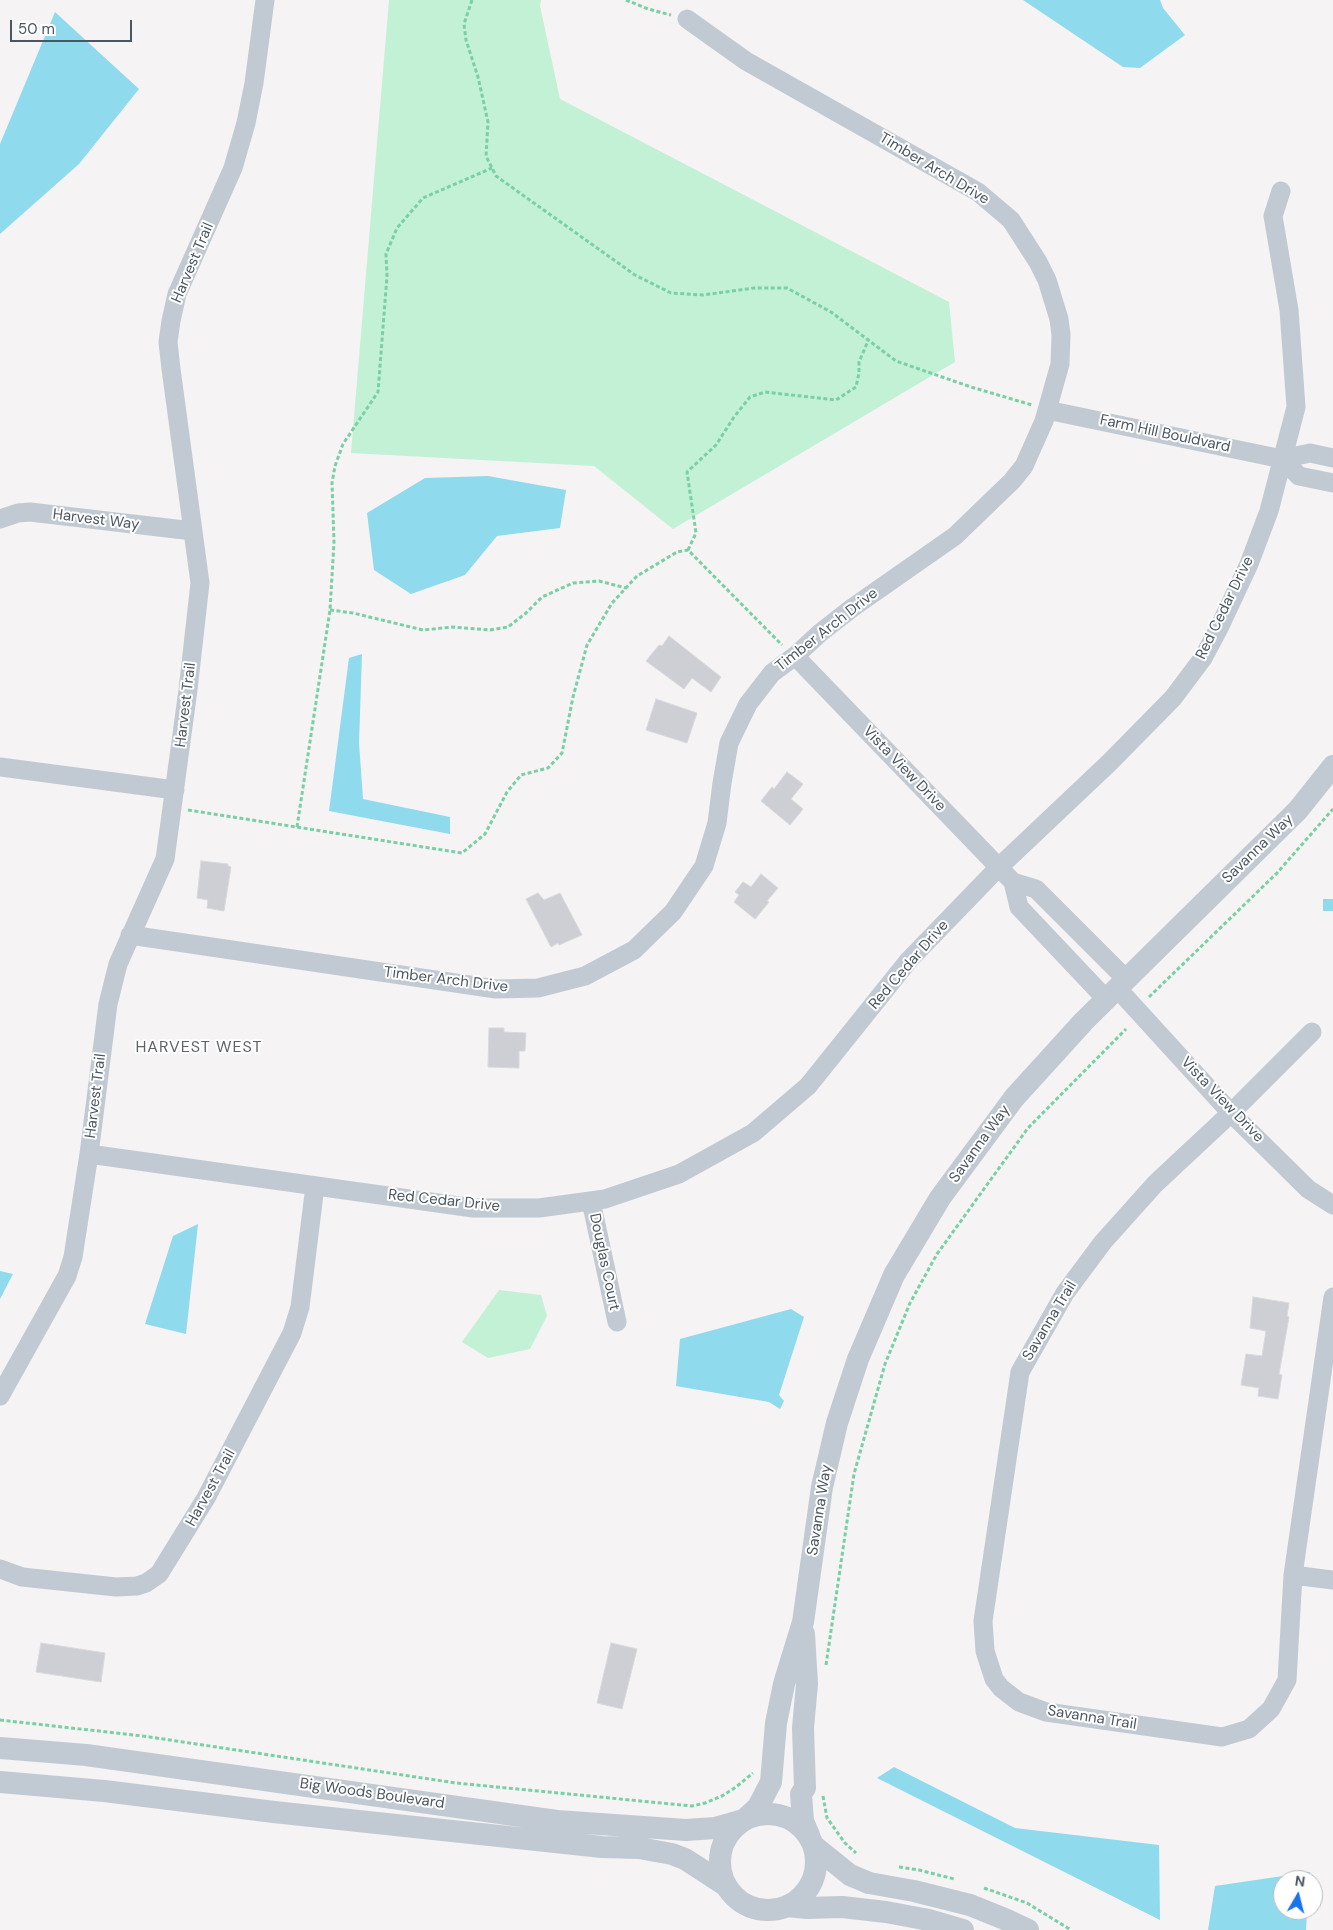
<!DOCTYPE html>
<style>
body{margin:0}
#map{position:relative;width:1333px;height:1930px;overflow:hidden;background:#f5f3f3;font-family:"DM Sans",sans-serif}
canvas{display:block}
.north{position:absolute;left:1273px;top:1870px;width:50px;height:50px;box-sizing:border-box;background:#fff;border:1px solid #b7bbc0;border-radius:50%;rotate:8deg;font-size:14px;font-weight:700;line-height:20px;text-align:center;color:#4a5661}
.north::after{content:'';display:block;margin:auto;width:18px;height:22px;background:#1a73e8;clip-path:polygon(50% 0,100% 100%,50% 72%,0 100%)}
.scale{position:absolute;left:10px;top:20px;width:122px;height:22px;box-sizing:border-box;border:2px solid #4a5661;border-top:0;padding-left:6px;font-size:15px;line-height:18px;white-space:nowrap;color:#4a5661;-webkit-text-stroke:4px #fff;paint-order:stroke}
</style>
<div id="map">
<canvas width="1333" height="1930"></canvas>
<div class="north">N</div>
<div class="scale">50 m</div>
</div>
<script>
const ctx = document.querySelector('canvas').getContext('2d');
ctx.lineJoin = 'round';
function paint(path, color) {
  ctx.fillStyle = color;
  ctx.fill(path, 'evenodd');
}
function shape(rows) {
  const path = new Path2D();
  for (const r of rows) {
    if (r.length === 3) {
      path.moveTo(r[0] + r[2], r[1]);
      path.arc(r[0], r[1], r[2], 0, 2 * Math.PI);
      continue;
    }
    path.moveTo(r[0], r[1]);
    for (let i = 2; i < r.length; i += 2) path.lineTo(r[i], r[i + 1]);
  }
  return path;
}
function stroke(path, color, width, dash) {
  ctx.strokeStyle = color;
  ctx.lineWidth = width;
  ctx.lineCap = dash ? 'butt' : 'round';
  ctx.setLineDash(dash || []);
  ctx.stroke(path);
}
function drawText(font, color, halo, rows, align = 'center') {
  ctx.font = font + ' "DM Sans",sans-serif';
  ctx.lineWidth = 4;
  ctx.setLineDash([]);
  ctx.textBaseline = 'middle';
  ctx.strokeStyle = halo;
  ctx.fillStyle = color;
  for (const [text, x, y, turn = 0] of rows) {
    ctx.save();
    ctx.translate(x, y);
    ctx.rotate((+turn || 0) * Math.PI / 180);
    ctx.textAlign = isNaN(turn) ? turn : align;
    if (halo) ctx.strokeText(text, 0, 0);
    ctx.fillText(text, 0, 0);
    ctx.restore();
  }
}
const green = shape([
 [389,0,541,0,540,6,560,99,949,302,955,362,673,529,594,466,351,453],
 [499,1290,541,1295,547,1316,530,1349,488,1358,462,1342]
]);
const water = shape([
 [1023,0,1160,0,1163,8,1185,35,1140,68,1123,67],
 [55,12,139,89,79,164,0,234,0,144],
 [488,476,566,490,560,528,497,536,465,575,411,594,374,570,367,513,425,478],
 [362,654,359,743,363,799,450,817,450,834,329,811,349,658],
 [1323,899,1333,899,1333,911,1323,911],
 [198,1224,186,1334,145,1324,173,1236],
 [0,1271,13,1274,0,1299],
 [791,1309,804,1317,779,1395,784,1401,780,1409,769,1402,676,1386,680,1339],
 [894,1767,1015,1828,1159,1845,1160,1920,877,1778],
 [1310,1872,1309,1880,1283,1880,1283,1910,1307,1910,1306,1930,1208,1930,1215,1886]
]);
const building = shape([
 [669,636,721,677,711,692,692,678,684,689,646,661,659,645,662,646,669,636],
 [656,699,697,713,687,743,646,730,656,699],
 [787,772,803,784,791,799,803,809,790,825,761,801,772,787,774,789,787,772],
 [201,861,228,864,228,866,231,867,224,911,207,908,208,900,197,898,201,861],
 [761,874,778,888,767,901,769,902,755,919,734,902,739,895,735,892,743,882,751,887,761,874],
 [538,893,544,900,560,893,582,935,559,945,558,943,551,947,526,899,538,893],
 [489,1028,504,1028,504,1032,526,1033,525,1051,519,1051,519,1068,488,1067,489,1028],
 [1253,1297,1289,1303,1287,1316,1289,1317,1279,1374,1282,1375,1278,1399,1258,1396,1259,1388,1241,1385,1246,1354,1262,1356,1266,1331,1250,1328,1253,1297],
 [41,1643,105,1653,101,1682,36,1672,41,1643],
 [611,1643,637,1649,622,1709,597,1703,611,1643]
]);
const path = shape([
 [472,0,464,24,466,40,478,77,488,122,486,156,496,176,635,275,671,293,703,295,754,288,787,288,831,312,896,361,971,387,1032,405],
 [626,0,648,9,671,15],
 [688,550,696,533,687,472,716,445,734,417,750,397,765,392,836,400,856,387,859,373,859,362,868,341],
 [330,610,353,613,423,630,453,627,490,630,508,627,526,613,542,597,573,583,599,581,626,588],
 [188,810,462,853,485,834,507,792,521,775,548,768,562,753,573,697,587,645,612,603,637,576,677,552,688,550,782,645],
 [297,827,330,610,334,542,332,483,335,466,343,444,378,392,387,276,386,254,397,228,423,198,492,168],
 [1149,997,1277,873,1333,809],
 [826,1665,854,1474,885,1364,910,1303,937,1254,1028,1128,1126,1029],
 [0,1720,143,1736,456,1783,692,1806,705,1803,722,1796,736,1787,753,1773],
 [823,1796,827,1818,845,1843,856,1853],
 [899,1867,919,1870,954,1879],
 [984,1888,1027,1903,1071,1930]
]);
const minor = shape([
 [1047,410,1282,459],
 [1333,458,1310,453,1282,459,1299,476,1333,483],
 [0,519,18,513,30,512,193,531],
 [795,656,1013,882,1036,889,1126,979],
 [0,767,175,790],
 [1013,882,1019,907,1106,999],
 [130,935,496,989,538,988,585,976,634,950,673,912,704,866,717,823,722,783,729,743,748,704,772,673,795,656,820,633,852,608,955,536,1012,481,1024,466,1044,421,1060,364,1061,335,1059,319,1047,280,1038,262,1011,220,978,192,746,61,687,19],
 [1117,988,1231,1113,1308,1189,1333,1205],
 [1312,1032,1231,1113,1155,1184,1103,1242,1065,1293,1020,1372,983,1621,985,1651,994,1679,1001,1688,1019,1702,1046,1712,1222,1737,1249,1729,1271,1709,1287,1680,1293,1575,1333,1297],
 [89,1154,473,1208,539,1208,605,1199,679,1174,753,1133,808,1086,909,960,999,867,1109,763,1173,698,1203,658,1219,628,1249,564,1269,511,1296,407,1289,310,1273,216,1281,191],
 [591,1201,617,1322],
 [0,1396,67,1276,73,1257,89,1154,108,1004,118,964,165,859,188,690,200,583,171,369,168,342,171,321,177,294,233,168,246,123,254,83,265,0],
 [0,1569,22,1577,116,1587,137,1586,146,1583,159,1574,206,1498,292,1333,300,1307,315,1186],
 [1293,1575,1333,1580]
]);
const tertiary = shape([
 [804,1634,807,1684,803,1728,805,1788,801,1794,803,1821,809,1835],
 [0,1748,86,1755,557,1821,686,1830,715,1828,743,1820],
 [0,1782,104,1791,274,1812,602,1847,639,1848,672,1854,685,1859,725,1885],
 [768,1862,48],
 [746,1818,758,1807,771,1782,776,1723,784,1684,803,1622,822,1487,837,1423,858,1359,894,1275,940,1198,1014,1098,1084,1021,1298,810,1333,766],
 [814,1846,850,1875,869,1883,914,1891,970,1905,1007,1920,1028,1930],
 [787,1906,807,1908,842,1907,886,1912,929,1920,963,1930]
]);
const streetNames = [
 ["Timber Arch Drive",934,169,31],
 ["Harvest Trail",193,263,-67],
 ["Farm Hill Bouldvard",1165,434,12],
 ["Harvest Way",96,520,7],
 ["Red Cedar Drive",1225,608,-64],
 ["Timber Arch Drive",827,630,-38],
 ["Harvest Trail",186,705,-83],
 ["Vista View Drive",904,769,46],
 ["Savanna Way",1258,849,-44],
 ["Red Cedar Drive",909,965,-49],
 ["Timber Arch Drive",446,980,7],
 ["Harvest Trail",96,1096,-83],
 ["Vista View Drive",1222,1100,46],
 ["Savanna Way",980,1144,-54],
 ["Red Cedar Drive",444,1201,6],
 ["Douglas Court",604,1262,78],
 ["Savanna Trail",1050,1321,-59],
 ["Harvest Trail",211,1488,-61],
 ["Savanna Way",820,1510,-81],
 ["Savanna Trail",1092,1718,9],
 ["Big Woods Boulevard",372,1794,8]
];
const neighbourhoodNames = [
 ["HARVEST WEST",199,1048]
];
paint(green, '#c3f1d5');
paint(water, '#90daee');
paint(building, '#cdcfd5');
stroke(building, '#d7d9de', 1);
stroke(path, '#7ad0a6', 3, [4, 2.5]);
stroke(minor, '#c1cad2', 19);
stroke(tertiary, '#c1cad2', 22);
drawText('15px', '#4a5661', '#fff', streetNames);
ctx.letterSpacing = '1px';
drawText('16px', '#5f6368', '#fff', neighbourhoodNames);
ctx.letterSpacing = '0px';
</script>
